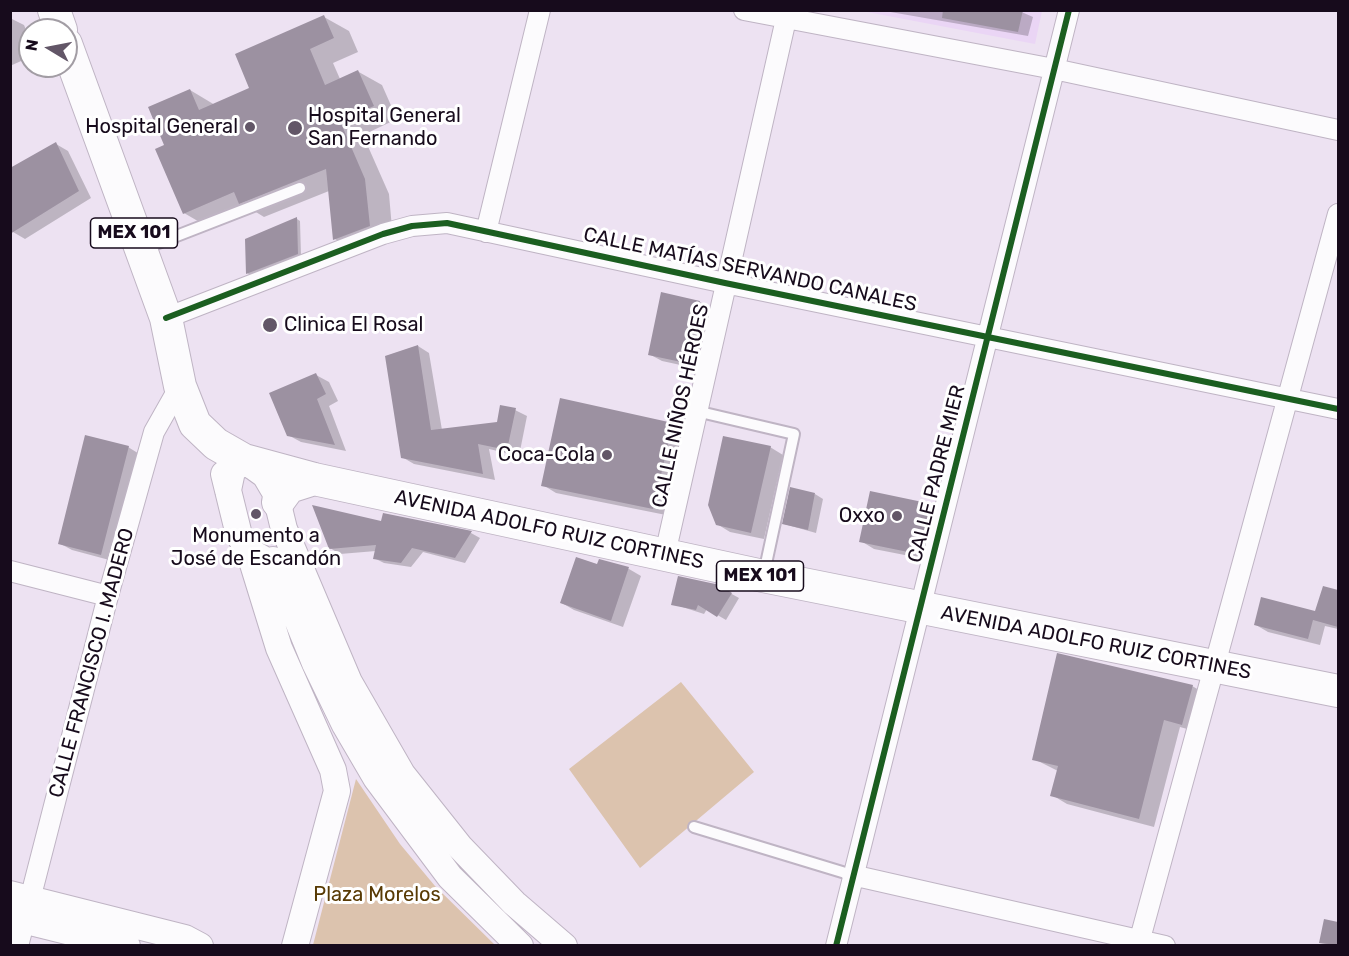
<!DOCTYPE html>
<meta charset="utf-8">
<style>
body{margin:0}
#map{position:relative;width:1349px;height:956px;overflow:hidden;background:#ede2f2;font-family:Rubik,sans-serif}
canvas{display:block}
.frame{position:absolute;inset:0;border:12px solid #170b1c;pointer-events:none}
.north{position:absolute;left:18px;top:18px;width:60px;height:60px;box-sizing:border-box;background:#fff;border:2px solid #a29da4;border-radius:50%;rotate:280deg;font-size:16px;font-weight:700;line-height:24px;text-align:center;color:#170b1c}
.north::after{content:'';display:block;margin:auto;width:21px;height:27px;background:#625667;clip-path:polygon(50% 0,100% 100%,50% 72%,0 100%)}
</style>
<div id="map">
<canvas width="1349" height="956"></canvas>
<div class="frame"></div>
<div class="north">N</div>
</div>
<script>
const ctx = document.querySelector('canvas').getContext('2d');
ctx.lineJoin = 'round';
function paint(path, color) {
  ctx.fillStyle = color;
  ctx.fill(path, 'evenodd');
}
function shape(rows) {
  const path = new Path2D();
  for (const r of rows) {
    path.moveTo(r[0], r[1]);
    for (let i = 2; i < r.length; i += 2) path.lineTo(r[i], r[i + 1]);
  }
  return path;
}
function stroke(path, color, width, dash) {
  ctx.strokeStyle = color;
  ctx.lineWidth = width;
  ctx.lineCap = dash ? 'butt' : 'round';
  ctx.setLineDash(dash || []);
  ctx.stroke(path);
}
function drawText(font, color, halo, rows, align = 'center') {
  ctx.font = font + ' Rubik,sans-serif';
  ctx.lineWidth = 6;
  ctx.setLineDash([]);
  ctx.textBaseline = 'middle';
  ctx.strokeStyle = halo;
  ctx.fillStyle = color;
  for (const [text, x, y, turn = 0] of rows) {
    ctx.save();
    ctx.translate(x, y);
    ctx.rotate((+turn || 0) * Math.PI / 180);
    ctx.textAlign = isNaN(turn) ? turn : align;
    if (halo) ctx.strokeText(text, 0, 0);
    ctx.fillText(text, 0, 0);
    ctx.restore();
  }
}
const built = shape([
 [862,11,1042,11,1035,44]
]);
const green = shape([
 [681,682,754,772,640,868,569,769],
 [356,779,400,844,435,886,495,945,313,945]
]);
const shadow = shape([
 [879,10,1017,10,1033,17,1028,36],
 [324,17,349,31,358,52,333,63,340,79,357,71,382,85,397,119,363,135,389,194,393,240,359,253,335,239,329,191,264,217,251,209,208,227,184,213,166,145,190,90,215,105,251,89],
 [10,18,24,25,30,39,30,57,10,66],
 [56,144,68,151,91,198,25,239,13,232],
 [297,219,300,221,301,256,250,275,247,273,246,240],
 [700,302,712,309,699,369,662,361,649,354],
 [418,346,429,353,442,430,498,424,515,410,527,416,519,456,489,449,495,480,414,464,402,457],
 [316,375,329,382,338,401,329,406,346,451,301,442,288,435],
 [673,425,685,432,666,515,556,493,543,485],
 [128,447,141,455,113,561,72,550,59,543],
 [770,447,783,455,764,539,730,532,717,524],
 [815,494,823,499,816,533,784,524],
 [932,506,944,513,939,537,925,534,920,558,874,549,861,541],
 [384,515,471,533,480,538,465,563,423,552,411,567,384,563,374,558,376,551,340,554,330,548,382,522],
 [600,561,629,569,641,576,623,627,574,610,562,603,598,566],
 [719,587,739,598,726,620,707,609,704,614,673,604],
 [1324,588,1338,592,1338,629,1325,626,1320,645,1268,632,1256,625,1316,612],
 [1192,686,1208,695,1198,732,1180,727,1154,827,1067,804,1052,795,1058,771,1034,759],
 [1325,920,1338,923,1338,946,1320,943]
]);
const building = shape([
 [943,10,1023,10,1018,32,942,18],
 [324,15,334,38,310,49,325,85,358,70,374,106,340,121,365,179,370,226,333,240,326,169,239,204,234,192,183,214,155,149,164,145,148,107,190,89,199,110,249,88,235,54],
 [56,142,79,191,10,234,10,168],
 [297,217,298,254,246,274,245,239],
 [661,292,700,301,686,363,648,355],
 [418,345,431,430,497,422,500,405,516,408,507,450,478,444,483,474,401,458,385,356],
 [316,373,326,394,317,399,335,445,287,436,269,393],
 [560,398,673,423,653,509,541,486],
 [85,435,129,446,101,555,58,544],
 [723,436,771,446,751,533,716,525,708,505],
 [790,487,815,493,808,530,782,524],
 [870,491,932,504,926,531,913,528,908,552,859,542],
 [312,505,381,521,383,513,472,531,455,558,412,548,401,563,373,559,376,545,329,549],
 [576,557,597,564,599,559,629,567,611,621,560,603],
 [678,576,720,585,732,593,717,617,698,605,696,610,671,605],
 [1323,586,1338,590,1338,627,1313,620,1308,639,1254,625,1261,597,1315,611],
 [1057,653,1193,685,1182,725,1164,720,1139,819,1050,796,1058,766,1032,760],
 [1324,919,1338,922,1338,945,1319,943]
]);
const service = shape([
 [143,249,300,188],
 [696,411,794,434,764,573],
 [694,827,852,875]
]);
const minor = shape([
 [744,10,1054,69,1338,130],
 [486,232,540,10],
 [166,318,383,234,412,226,447,223,725,283,1338,409],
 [665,554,786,19],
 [10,571,108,596],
 [852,875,1165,946],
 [18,946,108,596,154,432,180,386],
 [836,946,1069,10],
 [1138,946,1338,214]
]);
const tertiary = shape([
 [224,474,239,535,249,551,263,559],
 [228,490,232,471,244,460,265,475,275,492,284,529,349,682,402,774,460,847,514,903,564,946],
 [249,551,279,648,333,770,337,791,295,946],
 [273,560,315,663,345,725,376,778,450,877,520,946],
 [10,894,185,938,200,946],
 [10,917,127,946]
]);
const primary = shape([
 [54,10,61,30],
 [66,44,166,318,180,386,195,424,216,444,244,460,314,479,763,576,1338,691],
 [278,502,289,487,314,479]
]);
const cycleway = shape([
 [166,318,383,234,412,226,447,223,725,283,1338,409],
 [836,946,1069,10]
]);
const markers = [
 [250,127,6,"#625667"],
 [295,128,8,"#625667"],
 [270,325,8,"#625667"],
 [607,455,6,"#625667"],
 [256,514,6,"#625667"],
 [897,516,6,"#625667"]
];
const shields = [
 [134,233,87],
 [760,576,87]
];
const shieldNames = [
 ["MEX 101",134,233],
 ["MEX 101",760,576]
];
const poiNames = [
 ["Hospital General",308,116,"left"],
 ["San Fernando",308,139,"left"],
 ["Hospital General",238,127],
 ["Clinica El Rosal",284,325,"left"],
 ["Coca-Cola",595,455],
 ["Oxxo",885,516],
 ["Monumento a",256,536,"center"],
 ["José de Escandón",256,559,"center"]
];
const streetNames = [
 ["CALLE MATÍAS SERVANDO CANALES",750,270,12],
 ["CALLE NIÑOS HÉROES",681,406,-78],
 ["CALLE PADRE MIER",937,474,-76],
 ["AVENIDA ADOLFO RUIZ CORTINES",549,530,12],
 ["AVENIDA ADOLFO RUIZ CORTINES",1096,643,11],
 ["CALLE FRANCISCO I. MADERO",92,663,-75]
];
const parkNames = [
 ["Plaza Morelos",377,895]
];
paint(built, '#ead5f5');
paint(green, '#dcc3ae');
paint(shadow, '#0003');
paint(building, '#9c91a1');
stroke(service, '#bfb4c4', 14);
stroke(minor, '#bfb4c4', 22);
stroke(tertiary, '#bfb4c4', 28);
stroke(primary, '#bfb4c4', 34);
stroke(service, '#fcfbfd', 10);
stroke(minor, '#fcfbfd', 20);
stroke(tertiary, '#fcfbfd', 26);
stroke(primary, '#fcfbfd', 32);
stroke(cycleway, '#1b5e20', 6);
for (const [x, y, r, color] of markers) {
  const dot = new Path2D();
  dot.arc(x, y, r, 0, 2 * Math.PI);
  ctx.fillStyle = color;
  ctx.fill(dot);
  stroke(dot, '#fff', 2);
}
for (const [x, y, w] of shields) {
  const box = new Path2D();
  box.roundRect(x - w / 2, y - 15, w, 30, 4.5);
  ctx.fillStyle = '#fff';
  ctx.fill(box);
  stroke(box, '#170b1c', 1.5);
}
drawText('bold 18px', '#170b1c', null, shieldNames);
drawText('20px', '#170b1c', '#fff', poiNames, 'right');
drawText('20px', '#170b1c', '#fff', streetNames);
drawText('20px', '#583a04', '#fff', parkNames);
</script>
